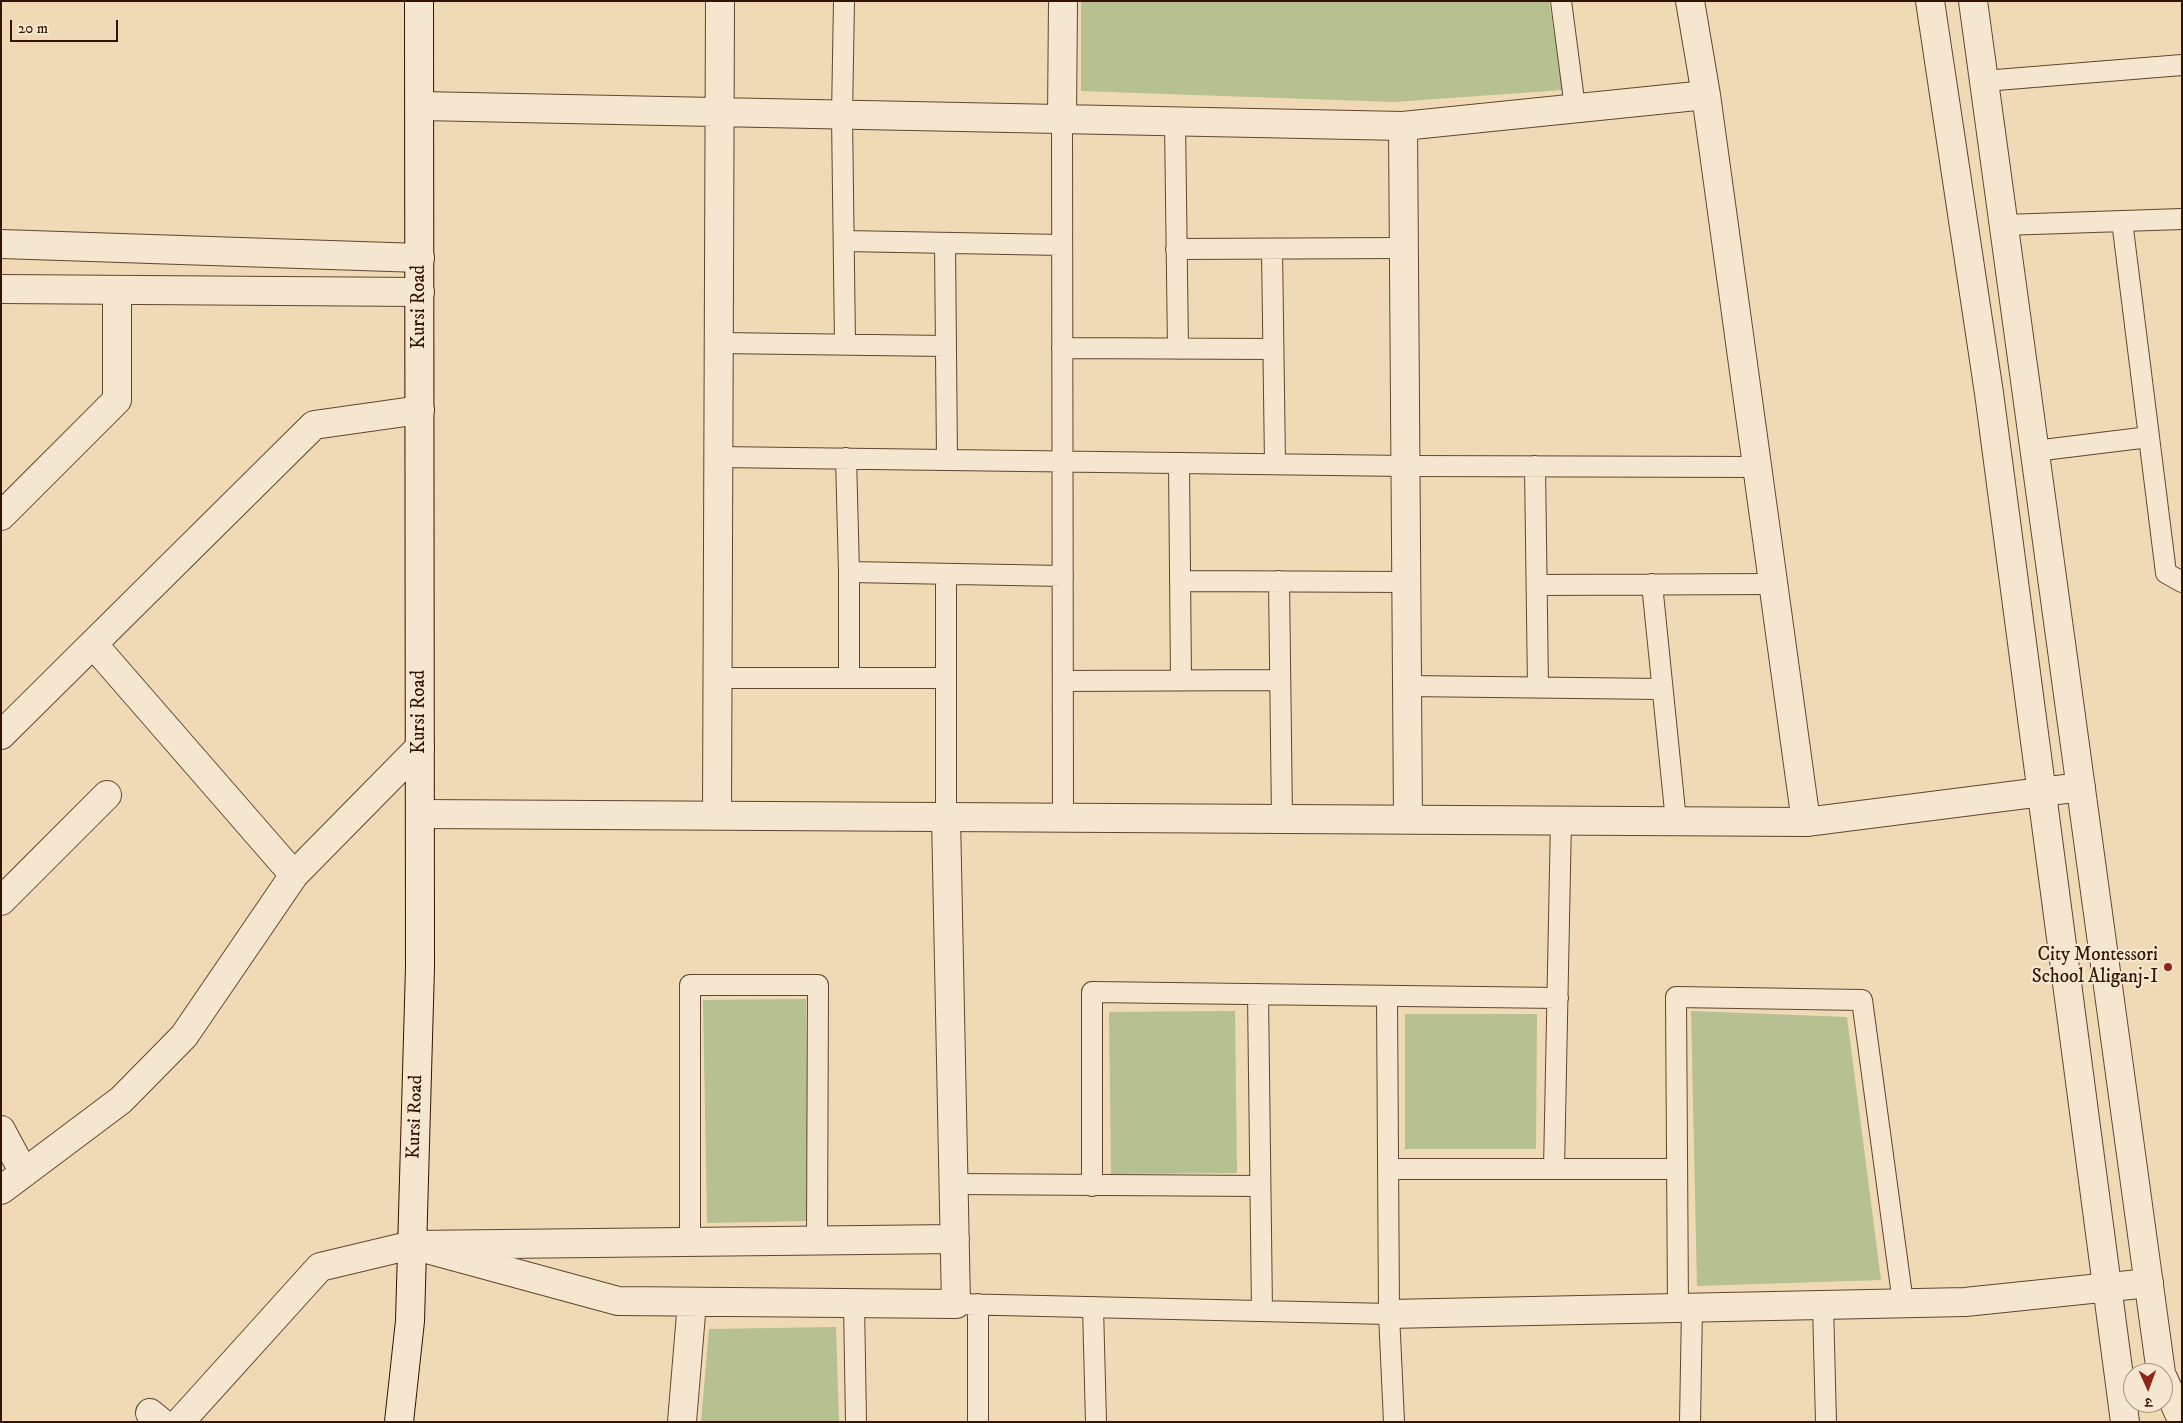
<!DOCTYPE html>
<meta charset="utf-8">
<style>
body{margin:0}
#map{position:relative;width:2183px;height:1423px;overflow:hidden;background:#efdab5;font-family:"IM FELL DW Pica","Noto Serif Devanagari",serif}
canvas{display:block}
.frame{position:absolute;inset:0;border:2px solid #331303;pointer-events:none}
.north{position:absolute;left:2123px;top:1363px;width:50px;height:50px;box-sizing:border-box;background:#f5e7cf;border:1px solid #a7927d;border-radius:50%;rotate:178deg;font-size:14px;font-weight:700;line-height:20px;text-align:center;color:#331303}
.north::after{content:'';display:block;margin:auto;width:18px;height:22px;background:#8f2418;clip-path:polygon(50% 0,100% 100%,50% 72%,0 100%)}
.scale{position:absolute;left:10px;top:20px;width:108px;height:22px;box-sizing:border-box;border:2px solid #331303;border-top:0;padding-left:6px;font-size:15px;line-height:18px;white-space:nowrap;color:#331303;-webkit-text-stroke:4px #f5e7cf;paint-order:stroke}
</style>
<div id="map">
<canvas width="2183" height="1423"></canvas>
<div class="frame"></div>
<div class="north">उ</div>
<div class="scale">20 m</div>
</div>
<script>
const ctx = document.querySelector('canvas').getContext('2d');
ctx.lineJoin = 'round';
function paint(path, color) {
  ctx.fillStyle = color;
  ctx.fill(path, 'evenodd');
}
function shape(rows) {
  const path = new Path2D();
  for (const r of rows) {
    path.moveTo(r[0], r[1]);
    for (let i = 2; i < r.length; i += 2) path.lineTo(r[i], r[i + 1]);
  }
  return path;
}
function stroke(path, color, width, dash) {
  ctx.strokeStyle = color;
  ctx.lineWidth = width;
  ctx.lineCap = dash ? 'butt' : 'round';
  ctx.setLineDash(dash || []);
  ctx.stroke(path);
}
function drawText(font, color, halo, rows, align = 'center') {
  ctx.font = font + ' "IM FELL DW Pica",serif';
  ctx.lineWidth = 4.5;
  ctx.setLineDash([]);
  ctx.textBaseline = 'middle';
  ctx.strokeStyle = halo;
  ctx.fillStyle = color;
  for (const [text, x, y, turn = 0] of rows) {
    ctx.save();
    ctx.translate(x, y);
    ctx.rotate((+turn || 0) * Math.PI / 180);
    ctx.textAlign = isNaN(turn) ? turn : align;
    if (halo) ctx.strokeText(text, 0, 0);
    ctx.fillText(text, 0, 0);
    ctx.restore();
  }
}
const green = shape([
 [1081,1,1549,1,1563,90,1394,102,1081,91],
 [806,999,809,1221,707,1223,703,1000],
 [1235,1011,1237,1173,1111,1174,1109,1012],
 [1691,1011,1847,1017,1881,1280,1697,1286],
 [1405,1014,1537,1014,1536,1149,1405,1149],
 [836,1327,839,1422,701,1422,709,1329]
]);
const service = shape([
 [844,1,842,115,845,344],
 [1561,1,1575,108],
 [1984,81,2182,65],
 [1062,119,1063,818],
 [1175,122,1178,349],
 [2122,221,2166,573,2182,582],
 [2004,225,2182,219],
 [844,241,1062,245],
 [945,243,947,460],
 [1176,249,1404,248],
 [1272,249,1275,464],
 [719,343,946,346],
 [1062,348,1273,349],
 [2035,451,2149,437],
 [718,457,1406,466,1757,467],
 [846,458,849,572,849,678],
 [1179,463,1181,680],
 [1535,466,1538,688],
 [849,572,1063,576],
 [1180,581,1406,582],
 [1279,581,1282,819],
 [1652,584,1676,821],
 [1537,585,1773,584],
 [718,678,946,678],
 [1063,681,1280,680],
 [1407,686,1662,689],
 [946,817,946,574],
 [1258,994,1262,1311],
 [1387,996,1389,1314,1394,1422],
 [1388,1169,1676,1169],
 [1554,1169,1561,820],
 [954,1184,1260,1186],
 [1092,1186,1092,992,1558,998],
 [690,1241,690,985,818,985,817,1241],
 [854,1303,856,1422],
 [956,1304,1389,1314],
 [1823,1305,1826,1422],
 [1093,1307,1096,1422],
 [1678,1308,1676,997,1862,1000,1903,1303],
 [978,1422,978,1304],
 [1690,1422,1692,1307]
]);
const minor = shape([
 [1690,1,1706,95,1806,822],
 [420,106,1403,126,1706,95],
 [1062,119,1063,1],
 [1403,126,1408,819],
 [1,516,117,400,117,290],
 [93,644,294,875],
 [1,735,314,425,420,410],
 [717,815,720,1],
 [1,901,107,795],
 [1,1130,24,1173],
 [1,1190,121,1100,184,1036,294,875,420,747],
 [412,1245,618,1301,956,1304,946,817],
 [1389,1314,1965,1302,2149,1283],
 [150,1413,161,1422],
 [180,1422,320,1267,412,1245,955,1239],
 [682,1422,692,1302]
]);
const tertiary = shape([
 [1930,1,1989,393,2125,1422],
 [1973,1,2161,1373],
 [1,244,420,258],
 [1,289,420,292],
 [420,814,1806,822,2081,787],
 [2163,1378,2182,1420]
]);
const secondary = shape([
 [399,1422,410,1321,420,967,419,1]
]);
const markers = [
 [2168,967,5,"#8f2418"]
];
const streetNames = [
 ["Kursi Road",420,307,-90],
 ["Kursi Road",420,712,-90],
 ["Kursi Road",416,1117,-88]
];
const poiNames = [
 ["City Montessori",2158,956],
 ["School Aliganj-I",2158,978]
];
paint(green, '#b6c090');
stroke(service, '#624530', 22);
stroke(minor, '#624530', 30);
stroke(tertiary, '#624530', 30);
stroke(secondary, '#331303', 30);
stroke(service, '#f5e7cf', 20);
stroke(minor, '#f5e7cf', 28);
stroke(tertiary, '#f5e7cf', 28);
stroke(secondary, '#f5e7cf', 28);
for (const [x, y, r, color] of markers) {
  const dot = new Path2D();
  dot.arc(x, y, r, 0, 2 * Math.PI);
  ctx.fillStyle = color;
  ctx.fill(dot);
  stroke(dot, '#f5e7cf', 2);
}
drawText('19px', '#331303', '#f5e7cf', streetNames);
drawText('19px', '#331303', '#f5e7cf', poiNames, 'right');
</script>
